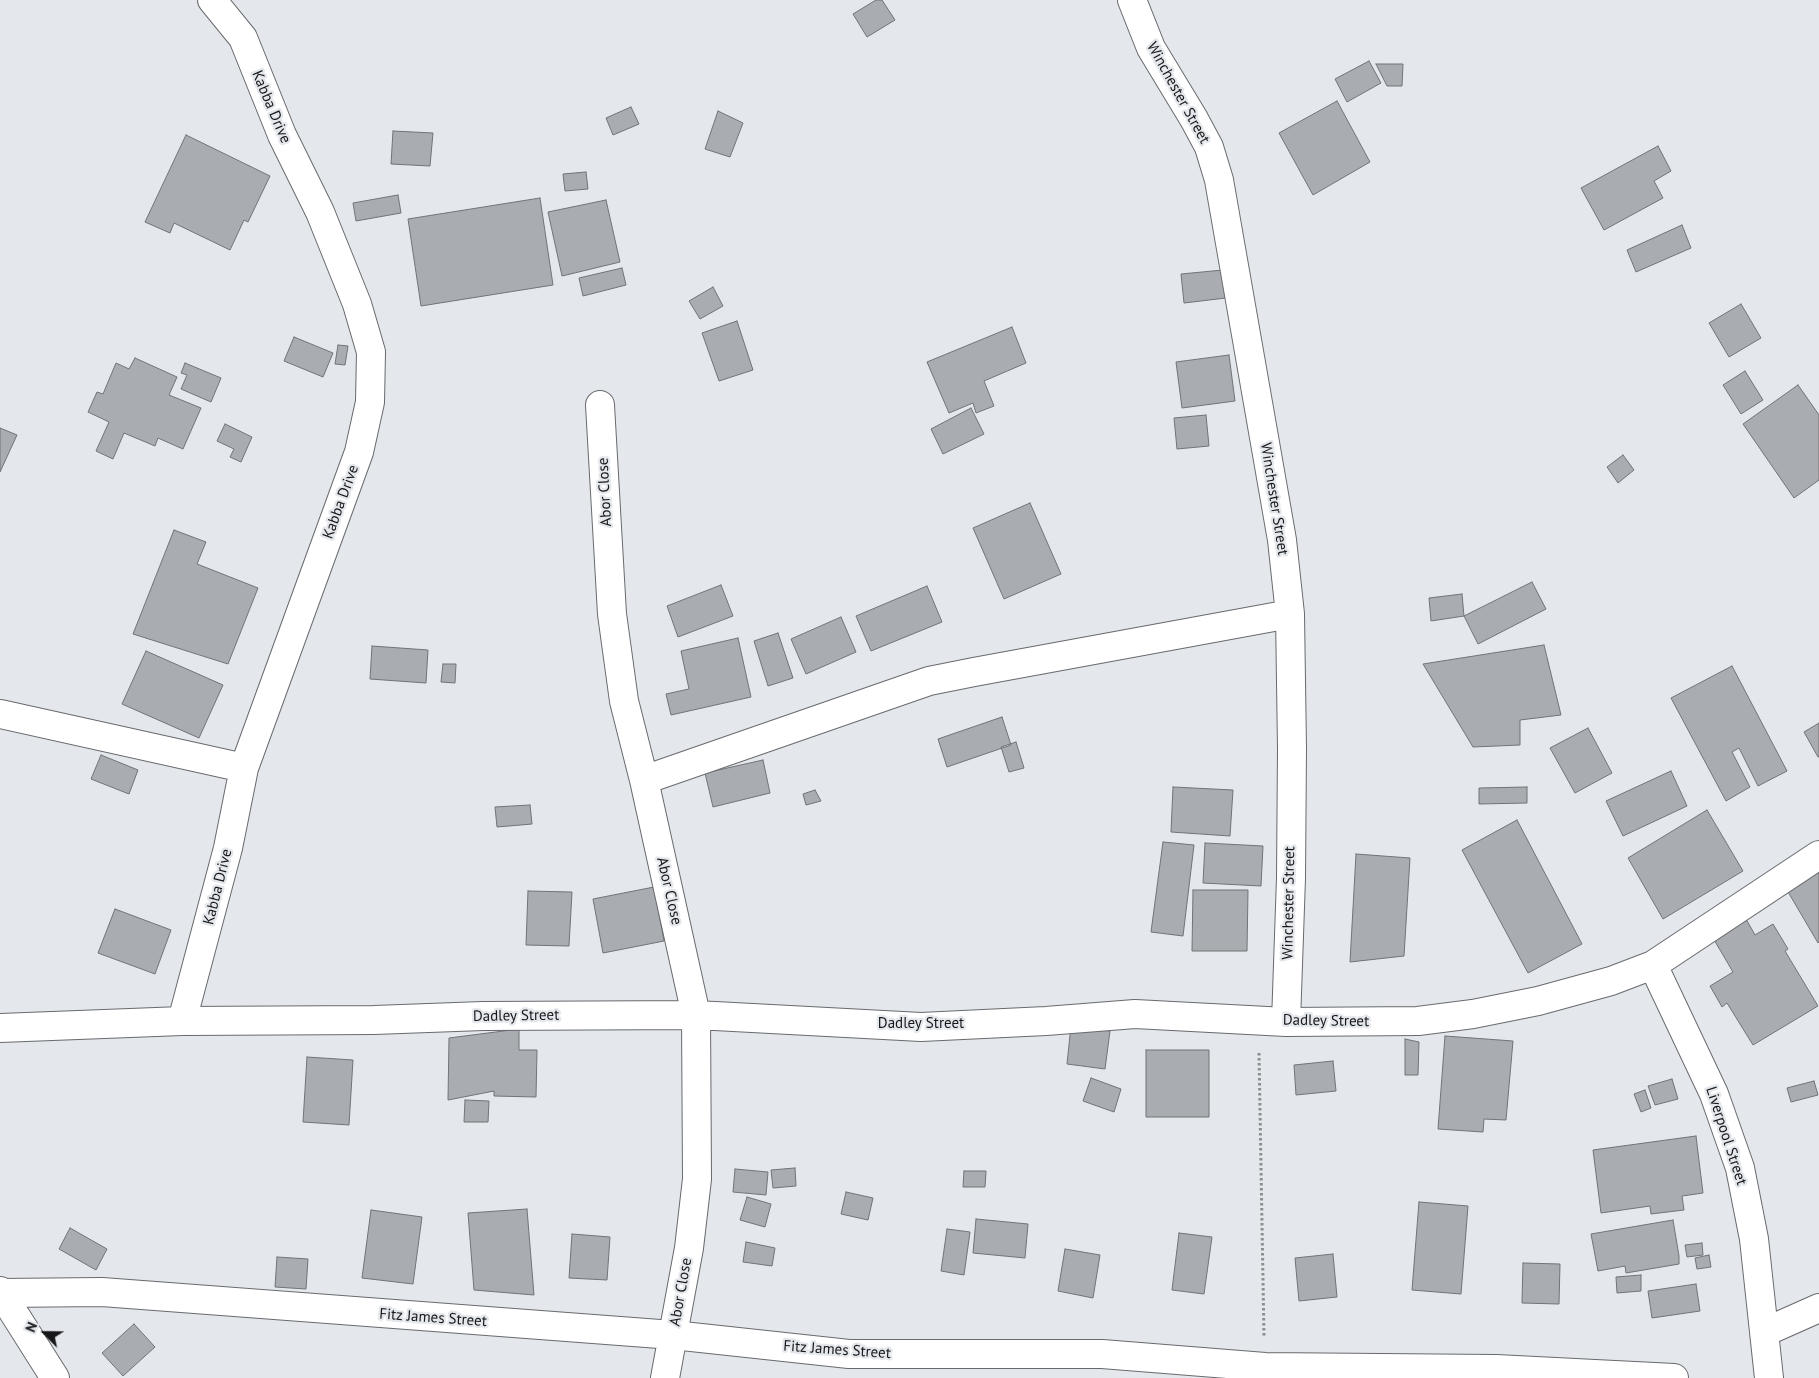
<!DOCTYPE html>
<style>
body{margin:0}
#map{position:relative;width:1819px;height:1378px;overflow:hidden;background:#e4e7eb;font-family:"PT Sans",sans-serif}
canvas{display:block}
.north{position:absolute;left:20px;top:1308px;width:50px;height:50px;-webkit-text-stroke:4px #e4e7eb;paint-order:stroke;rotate:293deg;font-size:14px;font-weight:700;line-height:20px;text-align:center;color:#161718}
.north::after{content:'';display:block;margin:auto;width:18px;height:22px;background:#161718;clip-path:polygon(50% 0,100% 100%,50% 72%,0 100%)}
</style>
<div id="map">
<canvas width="1819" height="1378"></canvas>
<div class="north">N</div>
</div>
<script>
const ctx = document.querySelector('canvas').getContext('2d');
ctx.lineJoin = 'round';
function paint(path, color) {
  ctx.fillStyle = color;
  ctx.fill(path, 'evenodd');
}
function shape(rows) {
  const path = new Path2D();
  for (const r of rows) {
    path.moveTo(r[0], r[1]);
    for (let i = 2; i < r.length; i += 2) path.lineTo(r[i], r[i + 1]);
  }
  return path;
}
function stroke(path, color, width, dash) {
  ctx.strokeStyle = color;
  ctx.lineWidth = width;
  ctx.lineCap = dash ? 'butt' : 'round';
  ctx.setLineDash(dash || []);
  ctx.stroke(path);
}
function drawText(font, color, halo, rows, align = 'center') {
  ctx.font = font + ' "PT Sans",sans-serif';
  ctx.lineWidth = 4.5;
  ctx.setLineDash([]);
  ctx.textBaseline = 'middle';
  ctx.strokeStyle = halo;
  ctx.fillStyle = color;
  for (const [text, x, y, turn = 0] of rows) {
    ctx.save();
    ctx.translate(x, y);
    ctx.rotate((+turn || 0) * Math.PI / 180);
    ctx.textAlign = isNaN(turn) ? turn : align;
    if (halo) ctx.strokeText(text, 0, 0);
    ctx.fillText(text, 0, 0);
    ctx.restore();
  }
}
const building = shape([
 [876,0,882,0,895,20,867,37,853,14,876,0],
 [1369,61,1381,83,1347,102,1335,79,1369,61],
 [1376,64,1403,64,1402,86,1387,86,1376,64],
 [1337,101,1370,162,1313,195,1279,133,1337,101],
 [631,107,639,124,613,135,606,118,631,107],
 [718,111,743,123,730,157,705,149,718,111],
 [393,131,433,133,430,166,391,164,393,131],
 [186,135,270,176,248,222,244,220,230,250,174,223,170,233,145,222,186,135],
 [1658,146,1671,171,1654,181,1663,198,1604,230,1581,188,1658,146],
 [586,172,588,189,565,191,563,174,586,172],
 [398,195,401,213,356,221,353,203,398,195],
 [540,198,553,285,421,306,408,219,540,198],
 [606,200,620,262,562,276,548,212,606,200],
 [1682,225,1691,248,1636,272,1627,250,1682,225],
 [622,268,626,285,583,296,579,278,622,268],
 [1223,270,1226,298,1184,303,1181,274,1223,270],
 [713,287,723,306,700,319,689,301,713,287],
 [1741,304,1761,338,1729,357,1709,323,1741,304],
 [737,321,753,370,719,381,702,333,737,321],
 [1012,327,1026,363,984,381,994,406,976,413,973,403,949,413,927,362,1012,327],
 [294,337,333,353,323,377,284,361,294,337],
 [338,345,348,346,345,365,335,364,338,345],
 [1229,355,1235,401,1182,408,1176,362,1229,355],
 [135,358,177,377,169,395,201,408,183,449,158,438,155,446,124,433,113,459,96,451,109,422,88,412,97,392,103,394,116,363,129,369,135,358],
 [185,363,221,378,211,402,181,389,187,375,181,373,185,363],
 [1745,371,1763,400,1741,414,1723,385,1745,371],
 [1798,385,1819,415,1819,480,1794,498,1743,424,1798,385],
 [971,408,984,434,943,454,931,429,971,408],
 [1206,415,1209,446,1177,449,1174,418,1206,415],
 [225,424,252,437,241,462,230,457,234,449,217,441,225,424],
 [0,428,17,435,0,472,0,428],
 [1623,455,1634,470,1618,483,1607,467,1623,455],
 [1030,503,1061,574,1004,599,973,528,1030,503],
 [174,530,206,542,197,564,258,588,228,664,133,634,174,530],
 [1532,582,1546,609,1478,644,1464,616,1532,582],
 [721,585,733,616,678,637,667,606,721,585],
 [927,586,942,622,871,651,856,616,927,586],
 [1462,594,1464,616,1431,621,1429,598,1462,594],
 [841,617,856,652,806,674,791,639,841,617],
 [778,633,793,678,768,686,754,641,778,633],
 [738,638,751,697,671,715,666,694,689,689,681,651,738,638],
 [1544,645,1561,715,1520,720,1520,745,1473,747,1423,664,1544,645],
 [372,646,428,650,426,683,370,679,372,646],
 [146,651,223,685,199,738,122,704,146,651],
 [443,664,456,664,455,683,441,682,443,664],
 [1732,666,1787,771,1758,786,1739,748,1732,752,1750,787,1726,801,1671,698,1732,666],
 [1002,717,1011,745,947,767,938,739,1002,717],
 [1819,723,1819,757,1818,757,1804,732,1819,723],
 [1588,728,1612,773,1575,793,1550,748,1588,728],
 [1016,742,1024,768,1009,772,1001,747,1016,742],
 [101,755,138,770,129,794,91,779,101,755],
 [763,760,770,793,713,807,705,773,763,760],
 [1671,771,1687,806,1623,836,1606,801,1671,771],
 [1173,787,1233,790,1230,836,1171,832,1173,787],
 [1527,787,1527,803,1479,804,1479,788,1527,787],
 [815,790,821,801,806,805,803,794,815,790],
 [530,805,532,824,497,827,495,807,530,805],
 [1707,810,1743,871,1663,919,1628,858,1707,810],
 [1517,820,1582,944,1528,973,1462,850,1517,820],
 [1163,842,1194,845,1183,936,1151,932,1163,842],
 [1205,843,1263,846,1261,886,1203,883,1205,843],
 [1356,854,1410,858,1404,956,1350,962,1356,854],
 [1819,864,1819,942,1818,943,1784,885,1819,864],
 [654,887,664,941,603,953,593,899,654,887],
 [1193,890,1248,890,1247,951,1192,951,1193,890],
 [528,891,572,892,569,946,526,945,528,891],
 [115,909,171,930,155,974,98,953,115,909],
 [1746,919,1755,935,1773,924,1788,949,1785,951,1818,1006,1753,1045,1727,1003,1722,1007,1710,986,1733,972,1713,938,1746,919],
 [1071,1026,1110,1031,1105,1069,1067,1064,1071,1026],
 [519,1029,519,1050,537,1050,536,1097,494,1096,494,1091,448,1100,449,1038,519,1029],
 [1445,1036,1513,1041,1506,1120,1484,1119,1483,1132,1438,1129,1445,1036],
 [1405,1039,1419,1042,1418,1075,1405,1075,1405,1039],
 [1146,1050,1209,1050,1209,1117,1146,1117,1146,1050],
 [307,1057,353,1060,349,1125,303,1122,307,1057],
 [1333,1061,1336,1091,1296,1095,1294,1065,1333,1061],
 [1091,1078,1121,1089,1114,1112,1083,1101,1091,1078],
 [1672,1079,1678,1099,1655,1105,1648,1086,1672,1079],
 [1814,1081,1818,1095,1791,1102,1787,1088,1814,1081],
 [1645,1090,1651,1108,1641,1112,1634,1094,1645,1090],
 [465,1100,489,1101,488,1122,464,1122,465,1100],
 [1696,1136,1703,1193,1682,1196,1684,1210,1651,1214,1650,1206,1601,1213,1593,1150,1696,1136],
 [795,1168,796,1186,773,1188,771,1170,795,1168],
 [735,1169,768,1172,766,1195,733,1192,735,1169],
 [964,1171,986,1171,985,1187,963,1187,964,1171],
 [846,1192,873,1198,868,1220,841,1214,846,1192],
 [747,1197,771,1204,765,1227,740,1220,747,1197],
 [1419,1202,1468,1206,1461,1294,1412,1290,1419,1202],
 [527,1209,534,1295,474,1290,468,1213,527,1209],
 [371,1210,422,1217,413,1284,362,1278,371,1210],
 [976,1219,1028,1224,1025,1258,973,1253,976,1219],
 [1673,1220,1679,1256,1679,1264,1626,1273,1625,1266,1598,1271,1591,1234,1673,1220],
 [70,1228,107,1249,96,1270,59,1249,70,1228],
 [947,1229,970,1232,964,1275,941,1271,947,1229],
 [1179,1233,1212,1237,1204,1294,1172,1290,1179,1233],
 [572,1234,610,1237,607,1280,569,1278,572,1234],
 [746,1242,775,1248,772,1266,743,1262,746,1242],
 [1702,1243,1703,1255,1687,1257,1685,1245,1702,1243],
 [1065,1249,1100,1255,1093,1298,1058,1291,1065,1249],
 [1333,1254,1337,1297,1299,1301,1295,1258,1333,1254],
 [1709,1255,1711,1267,1697,1269,1695,1258,1709,1255],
 [277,1257,308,1259,306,1289,275,1287,277,1257],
 [1523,1263,1560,1264,1559,1304,1522,1303,1523,1263],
 [1641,1275,1641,1291,1617,1293,1616,1277,1641,1275],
 [1696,1284,1700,1311,1652,1318,1648,1291,1696,1284],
 [134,1324,155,1347,123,1376,102,1353,134,1324]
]);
const path = shape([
 [1259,1053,1264,1337]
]);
const street = shape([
 [1132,0,1151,48,1194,119,1209,147,1219,180,1282,540,1290,614,1292,749,1291,878,1286,1022],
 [600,405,612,614,624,701,644,780,696,1015,697,1179,689,1248,665,1378],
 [0,714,244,768],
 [644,780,929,681,974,672,1290,614],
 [1653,965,1714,1094,1740,1168,1754,1239,1769,1378],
 [182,1021,228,848,244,768,359,452,370,402,371,352,357,304,320,212,282,135,243,38,212,0],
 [0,1028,182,1021,374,1020,483,1016,696,1015,921,1027,1046,1021,1135,1014,1286,1022,1418,1021,1473,1014,1538,1001,1611,981,1653,965,1819,855],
 [0,1291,55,1378],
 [1,1293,102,1292,673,1335,849,1354,1102,1354,1265,1367,1496,1369,1674,1378],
 [1765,1332,1819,1308]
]);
const streetNames = [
 ["Winchester Street",1178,93,61],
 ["Kabba Drive",271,107,67],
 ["Abor Close",605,492,-93],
 ["Winchester Street",1274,499,81],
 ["Kabba Drive",341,502,-70],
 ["Kabba Drive",218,887,-76],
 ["Abor Close",669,891,77],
 ["Winchester Street",1289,903,-89],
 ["Dadley Street",516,1016,-1],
 ["Dadley Street",1326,1021,1],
 ["Dadley Street",921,1024],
 ["Liverpool Street",1726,1136,72],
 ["Abor Close",681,1292,-80],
 ["Fitz James Street",433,1318,4],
 ["Fitz James Street",837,1350,4]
];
paint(building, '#a9acb0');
stroke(building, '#707377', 1);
stroke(street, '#686a6e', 30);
stroke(path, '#8c8e91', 3, [2.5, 2.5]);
stroke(street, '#fff', 28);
drawText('15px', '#161718', '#e4e7eb', streetNames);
</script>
